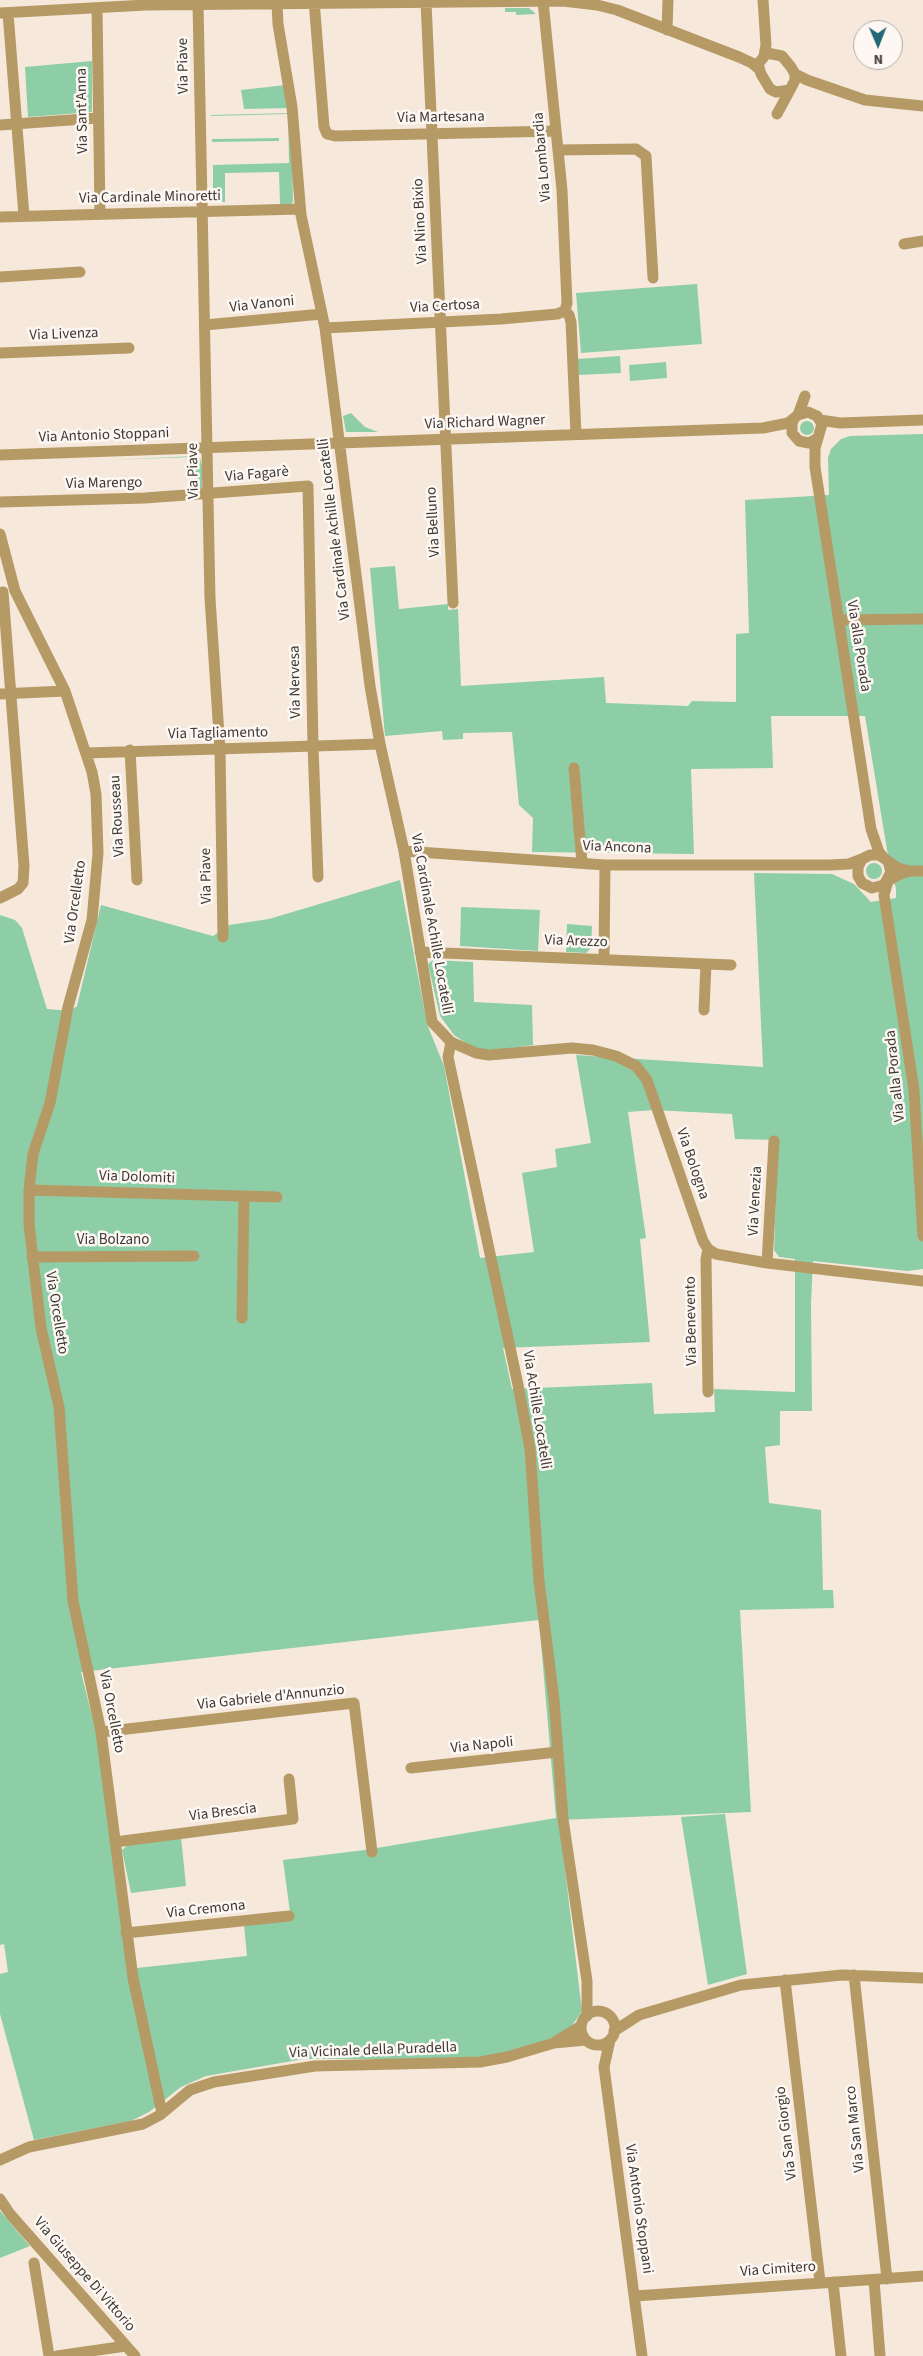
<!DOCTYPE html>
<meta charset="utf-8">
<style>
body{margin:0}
#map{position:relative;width:923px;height:2356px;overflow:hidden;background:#f6e9dc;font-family:"Source Sans 3",sans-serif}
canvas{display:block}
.north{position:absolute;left:853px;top:20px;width:50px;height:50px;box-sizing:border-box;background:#fdf8f3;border:1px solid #b1aca7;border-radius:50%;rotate:179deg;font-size:14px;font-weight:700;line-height:20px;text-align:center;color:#3e3934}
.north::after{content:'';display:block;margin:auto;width:18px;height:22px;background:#226877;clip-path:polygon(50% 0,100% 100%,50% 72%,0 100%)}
</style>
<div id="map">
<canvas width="923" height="2356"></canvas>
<div class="north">N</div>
</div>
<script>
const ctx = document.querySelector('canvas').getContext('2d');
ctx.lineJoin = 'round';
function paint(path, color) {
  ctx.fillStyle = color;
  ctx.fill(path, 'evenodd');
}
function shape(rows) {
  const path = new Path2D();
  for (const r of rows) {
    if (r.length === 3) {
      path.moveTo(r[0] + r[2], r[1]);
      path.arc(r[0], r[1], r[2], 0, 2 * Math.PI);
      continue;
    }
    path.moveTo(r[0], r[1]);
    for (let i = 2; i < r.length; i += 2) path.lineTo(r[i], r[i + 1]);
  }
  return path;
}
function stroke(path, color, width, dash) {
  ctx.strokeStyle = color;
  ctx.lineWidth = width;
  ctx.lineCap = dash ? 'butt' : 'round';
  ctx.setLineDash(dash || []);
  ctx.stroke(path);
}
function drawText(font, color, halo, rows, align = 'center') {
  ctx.font = font + ' "Source Sans 3",sans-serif';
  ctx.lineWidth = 5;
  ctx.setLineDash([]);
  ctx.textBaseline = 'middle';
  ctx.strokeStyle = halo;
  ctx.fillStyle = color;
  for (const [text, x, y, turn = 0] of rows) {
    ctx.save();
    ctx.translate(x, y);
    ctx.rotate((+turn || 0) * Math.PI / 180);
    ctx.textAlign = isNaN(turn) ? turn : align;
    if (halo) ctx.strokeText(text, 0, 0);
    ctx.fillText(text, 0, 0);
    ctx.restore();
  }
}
const green = shape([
 [505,8,529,8,536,14,516,15,516,12,505,12],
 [92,61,92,112,28,117,25,67],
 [286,85,290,108,244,109,241,90],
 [291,113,293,202,291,204,280,204,279,172,225,173,225,202,213,202,213,165,289,163,288,114,211,116,211,115],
 [279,138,279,141,212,142,212,139],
 [697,284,702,344,581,353,576,293],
 [620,356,621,373,578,375,577,359],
 [666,362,667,378,630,381,629,365],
 [351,413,365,427,378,432,346,432,343,416],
 [807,428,7],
 [923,434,923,1269,907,1271,813,1261,811,1303,812,1411,780,1411,780,1445,765,1447,769,1503,821,1510,823,1590,833,1590,834,1608,740,1610,751,1812,559,1820,582,2011,571,2027,552,2038,495,2057,447,2059,304,2059,206,2076,181,2087,149,2112,131,2121,34,2140,0,2014,0,1974,8,1972,4,1944,0,1945,0,915,15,920,22,928,47,1009,70,1011,77,1006,101,905,213,936,229,925,269,919,400,880,427,1024,444,1066,480,1258,534,1252,522,1173,557,1167,555,1149,591,1143,576,1055,763,1067,754,873,832,874,854,884,871,902,896,898,896,889,887,850,865,716,771,716,773,768,691,769,694,854,532,852,533,818,519,805,512,732,463,733,463,739,443,740,442,731,385,736,370,568,395,566,399,609,448,604,448,610,458,609,461,686,604,677,606,703,688,706,692,701,736,702,736,634,749,633,745,500,829,495,828,458,831,449,841,439,850,436],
 [653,1110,732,1114,735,1139,778,1140,774,1250,779,1257,795,1259,795,1392,714,1389,715,1412,654,1414,652,1383,512,1389,503,1348,650,1342,640,1239,646,1238,628,1112],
 [539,1620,556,1818,365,1850,283,1860,291,1920,244,1925,247,1956,128,1969,97,1736,81,1672],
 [195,456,200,458,202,466,202,489,197,489,196,487,195,460,192,457,110,460],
 [874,871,8],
 [461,907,540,910,538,951,460,946],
 [567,924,592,926,591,948,586,953,566,952],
 [433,960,473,962,474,1002,532,1005,533,1045,497,1050,475,1049,454,1035,440,1016,428,964],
 [725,1814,747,1974,708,1985,681,1817],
 [181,1837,186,1886,131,1893,122,1850,128,1845],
 [0,2211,30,2246,0,2258]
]);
const minor = shape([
 [314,0,324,127,327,134,335,136,556,131],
 [763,0,766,45,764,56],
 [543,1,562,190,567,303,565,311],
 [426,2,453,603],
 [277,3,278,24,292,107,301,215,325,328,370,686,380,744,404,851,432,1022,451,1042,476,1053,489,1055,572,1048,593,1050,616,1056,636,1066,647,1080,703,1241,708,1249,716,1254,767,1263,923,1281],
 [198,4,210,598,220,750,223,937],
 [97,8,100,214],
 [0,13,146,5,563,1,597,5,617,10,739,57,752,63,759,69],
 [8,13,24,216],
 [667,30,668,0],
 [767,53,782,56,791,67,795,74,795,80,790,90,776,92,770,89,761,74,758,64,767,53],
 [795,74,807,80,865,100,923,106],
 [777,114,790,90],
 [0,125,98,118],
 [558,150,636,149,646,156,653,278],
 [0,217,300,209],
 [904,244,923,241],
 [0,277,80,272],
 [565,311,569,315,571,322,576,434],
 [205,325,322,314],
 [325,328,501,319,557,314,565,311],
 [0,353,129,348],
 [798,415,805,396],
 [820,420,840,423,923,420],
 [818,438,815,448,815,467,871,829,879,852,884,858],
 [0,455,763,428,788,423,798,415,808,412,817,416,822,424,818,438,809,443,799,441,792,433,792,423,794,419],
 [0,502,145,498,308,486,313,746,318,877],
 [0,534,15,591,65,691,92,772,96,794,98,853,92,920,68,1007,50,1103,33,1154,29,1190,29,1224,41,1328,59,1407,73,1601,101,1732,133,1978,162,2113],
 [839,620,923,619],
 [0,694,65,691],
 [130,750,137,880],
 [86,753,380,744],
 [574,768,582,863],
 [404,851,605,865,830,865,849,864,862,859],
 [888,861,891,872,884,885,872,888,862,883,858,876,858,867,862,859,870,855,879,855,898,868,909,871],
 [923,871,909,871,898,875,888,881,884,895,914,1090,923,1236],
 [0,898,18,889,23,883,24,866,3,592],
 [420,952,731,965],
 [604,958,605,865],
 [704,1010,706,964],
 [451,1042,448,1057,518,1385,530,1449,539,1581,554,1700,563,1819,587,1981,587,2016],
 [29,1190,277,1197],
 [708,1249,706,1259,708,1392],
 [32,1257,194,1256],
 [767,1263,774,1141],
 [242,1318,244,1196],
 [101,1732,354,1703,372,1852],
 [411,1768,557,1752],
 [115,1842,293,1819,289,1779],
 [126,1933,289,1916],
 [854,1975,887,2279],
 [785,1980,820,2282],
 [598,2028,17],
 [614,2031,639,2015,741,1985,842,1975,923,1978],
 [610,2040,604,2067,642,2356],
 [555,2042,581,2026],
 [0,2160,29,2147,143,2124,160,2115,190,2090,214,2082,315,2066,480,2062,507,2057,554,2043,586,2040],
 [0,2199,10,2214,135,2356],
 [34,2263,49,2356],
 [874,2280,880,2356],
 [833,2282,841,2356],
 [635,2296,923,2276],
 [57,2356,126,2346]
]);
const streetNames = [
 ["Via Piave",184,66,-91],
 ["Via Sant'Anna",83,111,-91],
 ["Via Martesana",441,118,-1],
 ["Via Lombardia",543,157,-95],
 ["Via Cardinale Minoretti",150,198,-1],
 ["Via Nino Bixio",421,221,-93],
 ["Via Vanoni",262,305,-6],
 ["Via Certosa",445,307,-3],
 ["Via Livenza",64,335,-2],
 ["Via Richard Wagner",485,423,-2],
 ["Via Antonio Stoppani",104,436,-2],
 ["Via Piave",194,471,-91],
 ["Via Fagarè",257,475,-5],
 ["Via Marengo",104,484,-1],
 ["Via Belluno",434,522,-93],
 ["Via Cardinale Achille Locatelli",335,529,-97],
 ["Via alla Porada",858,646,81],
 ["Via Nervesa",296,682,-91],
 ["Via Tagliamento",218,734,-1],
 ["Via Rousseau",118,816,-93],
 ["Via Ancona",617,848,2],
 ["Via Piave",207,876,-91],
 ["Via Orcelletto",76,902,-82],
 ["Via Cardinale Achille Locatelli",431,924,80],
 ["Via Arezzo",576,942,2],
 ["Via alla Porada",896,1076,-96],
 ["Via Bologna",692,1164,71],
 ["Via Dolomiti",137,1178,2],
 ["Via Venezia",756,1201,-87],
 ["Via Bolzano",113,1241],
 ["Via Orcelletto",56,1313,81],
 ["Via Benevento",692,1321,-91],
 ["Via Achille Locatelli",536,1410,81],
 ["Via Gabriele d'Annunzio",271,1698,-6],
 ["Via Orcelletto",111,1712,79],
 ["Via Napoli",482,1746,-6],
 ["Via Brescia",223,1813,-7],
 ["Via Cremona",206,1910,-6],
 ["Via Vicinale della Puradella",373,2051,-2],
 ["Via San Marco",856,2129,-96],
 ["Via San Giorgio",787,2133,-97],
 ["Via Antonio Stoppani",638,2209,82],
 ["Via Cimitero",778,2270,-4],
 ["Via Giuseppe Di Vittorio",84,2275,49]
];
paint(green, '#8dcea6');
stroke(minor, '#b69a66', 11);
drawText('15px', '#3e3934', '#fdf8f3', streetNames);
</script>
